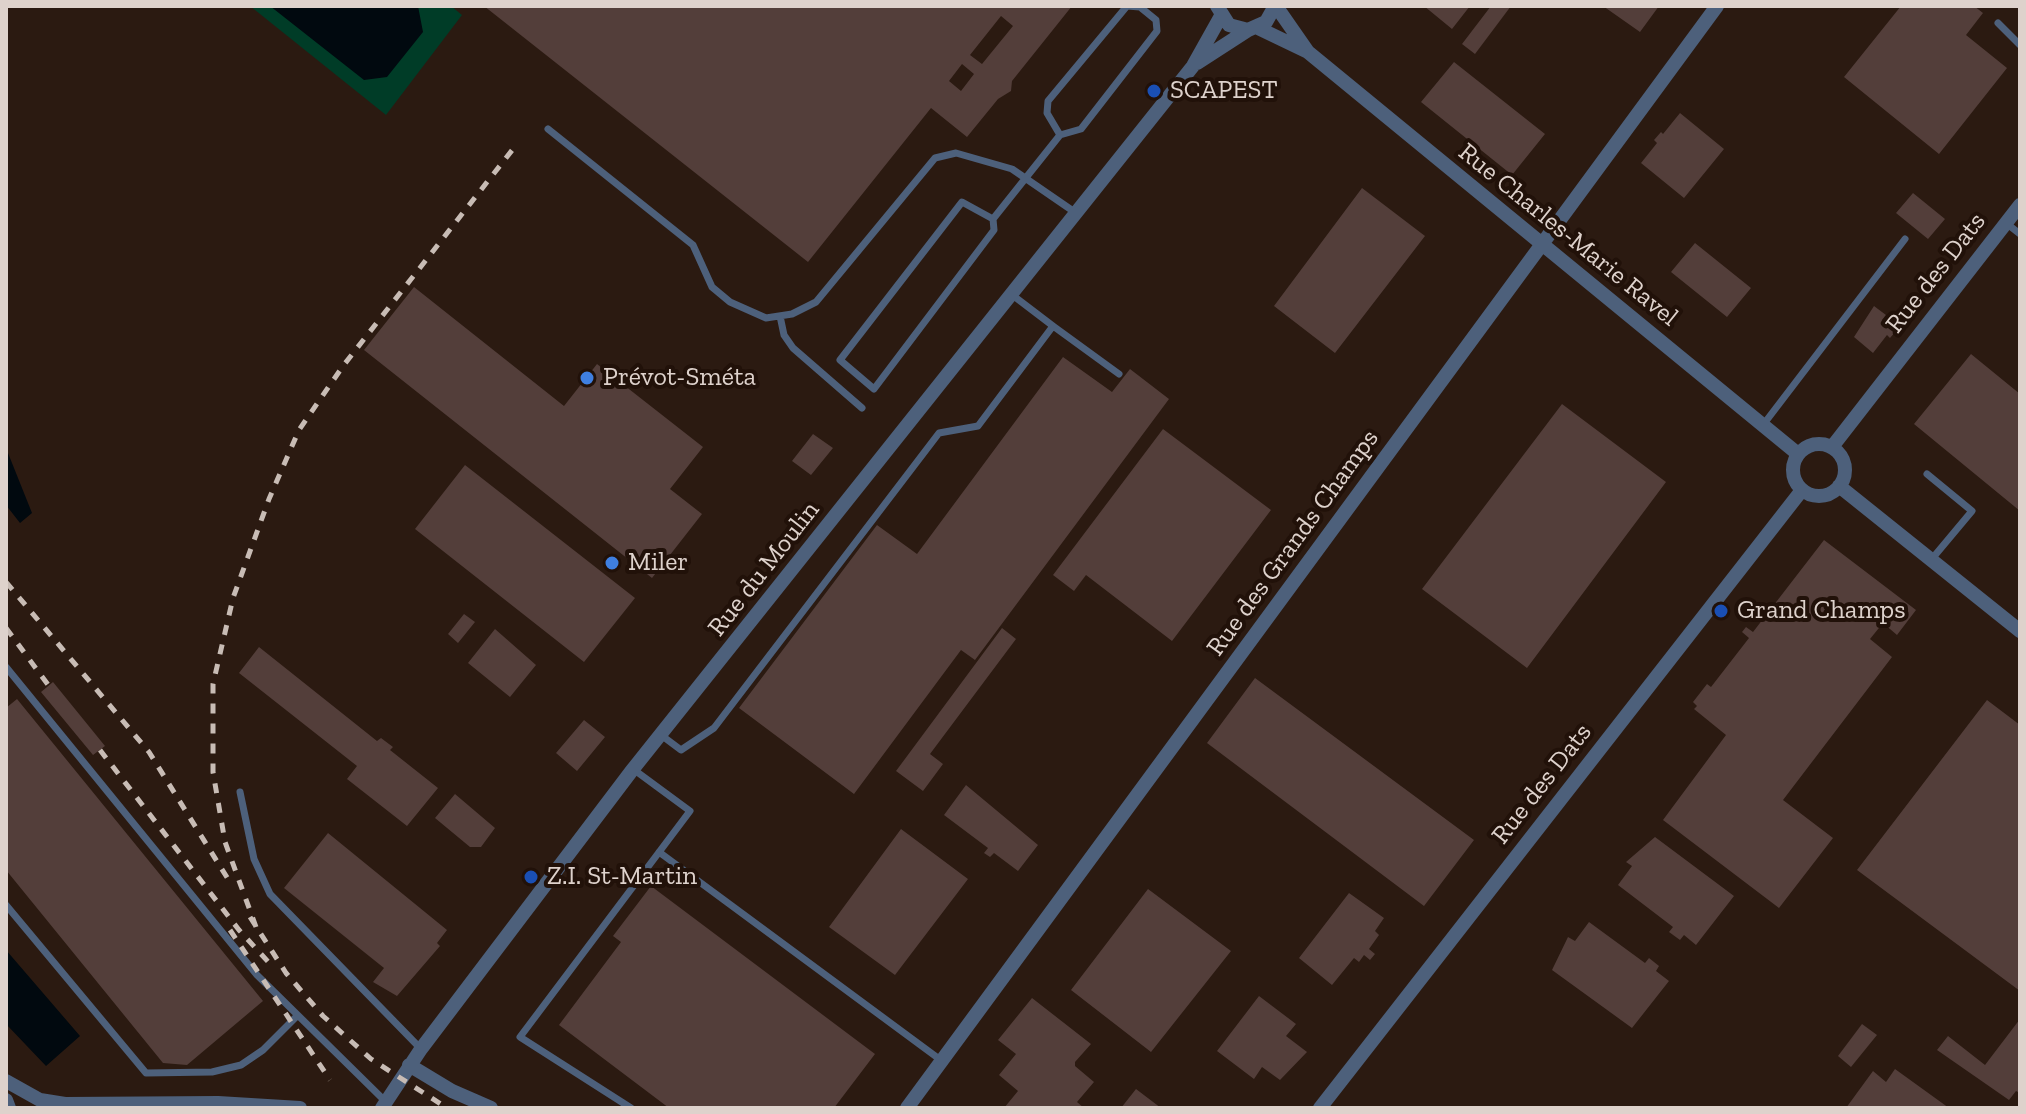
<!DOCTYPE html>
<meta charset="utf-8">
<style>
body{margin:0}
#map{position:relative;width:2026px;height:1114px;overflow:hidden;background:#2b1a11;font-family:"Zilla Slab",serif}
canvas{display:block}
.frame{position:absolute;inset:0;border:8px solid #ded2cc;pointer-events:none}
</style>
<div id="map">
<canvas width="2026" height="1114"></canvas>
<div class="frame"></div>
</div>
<script>
const ctx = document.querySelector('canvas').getContext('2d');
ctx.lineJoin = 'round';
function paint(path, color) {
  ctx.fillStyle = color;
  ctx.fill(path, 'evenodd');
}
function shape(rows) {
  const path = new Path2D();
  for (const r of rows) {
    if (r.length === 3) {
      path.moveTo(r[0] + r[2], r[1]);
      path.arc(r[0], r[1], r[2], 0, 2 * Math.PI);
      continue;
    }
    path.moveTo(r[0], r[1]);
    for (let i = 2; i < r.length; i += 2) path.lineTo(r[i], r[i + 1]);
  }
  return path;
}
function stroke(path, color, width, dash) {
  ctx.strokeStyle = color;
  ctx.lineWidth = width;
  ctx.lineCap = dash ? 'butt' : 'round';
  ctx.setLineDash(dash || []);
  ctx.stroke(path);
}
function drawText(font, color, halo, rows, align = 'center') {
  ctx.font = font + ' "Zilla Slab",serif';
  ctx.lineWidth = 8;
  ctx.setLineDash([]);
  ctx.textBaseline = 'middle';
  ctx.strokeStyle = halo;
  ctx.fillStyle = color;
  for (const [text, x, y, turn = 0] of rows) {
    ctx.save();
    ctx.translate(x, y);
    ctx.rotate((+turn || 0) * Math.PI / 180);
    ctx.textAlign = isNaN(turn) ? turn : align;
    if (halo) ctx.strokeText(text, 0, 0);
    ctx.fillText(text, 0, 0);
    ctx.restore();
  }
}
const green = shape([
 [250,6,451,6,462,15,386,115]
]);
const water = shape([
 [270,6,418,6,423,32,387,77,364,80],
 [6,448,32,513,20,523,6,505],
 [6,950,80,1036,46,1066,6,1024]
]);
const building = shape([
 [484,6,1072,6,1012,81,1011,91,998,99,967,137,931,108,808,262],
 [1001,16,1013,26,982,64,970,55],
 [962,64,974,74,961,91,949,81],
 [1424,6,1470,6,1452,29],
 [1491,6,1511,6,1475,54,1462,44],
 [1603,6,1659,6,1640,32],
 [1901,6,1974,6,1983,13,1966,35,2007,68,1939,154,1844,77],
 [1454,62,1545,134,1512,175,1421,102],
 [1680,113,1724,149,1684,198,1641,163,1657,143,1654,140,1661,132,1663,134],
 [1362,188,1425,236,1335,353,1274,306],
 [1913,193,1945,219,1928,239,1896,213],
 [1695,243,1751,288,1727,317,1671,272],
 [414,287,564,406,597,364,703,447,670,489,702,514,652,578,364,350],
 [1874,306,1886,315,1882,320,1896,331,1890,338,1887,335,1873,353,1854,337],
 [1971,354,2020,394,2020,511,1914,424],
 [1063,357,1112,392,1130,369,1169,399,975,660,961,650,854,794,739,708,877,525,917,554],
 [1562,404,1666,482,1527,668,1422,589],
 [1163,429,1271,510,1172,641,1086,575,1074,591,1053,575],
 [813,434,833,448,811,475,792,461],
 [465,465,635,598,584,662,415,529],
 [1824,540,1916,610,1897,635,1883,623,1870,639,1892,657,1783,800,1833,838,1779,908,1663,820,1726,735,1694,709,1697,706,1693,702,1707,684,1711,687,1749,638,1742,632,1746,627,1753,632],
 [464,614,475,622,458,643,448,634],
 [1002,628,1016,639,930,754,943,764,923,791,896,771],
 [495,629,536,665,510,697,468,663],
 [259,647,377,741,381,738,393,747,390,750,438,788,407,826,347,779,357,766,239,673],
 [1255,678,1474,840,1424,906,1207,743],
 [53,682,105,746,93,755,41,692],
 [17,699,263,1001,187,1065,163,1063,6,870,6,708],
 [1987,700,2020,725,2020,991,1857,870],
 [584,720,605,737,577,771,556,753],
 [966,785,1038,845,1018,871,994,853,990,857,984,853,988,848,944,815],
 [455,794,495,828,481,847,470,847,435,818],
 [901,829,968,879,895,975,829,927],
 [328,833,447,930,437,943,440,946,397,996,373,982,384,968,284,888],
 [1655,837,1734,896,1696,945,1684,935,1680,940,1669,932,1673,927,1618,885,1632,866,1626,862],
 [651,886,875,1054,834,1108,669,1108,559,1025,621,942,613,936],
 [1148,889,1231,951,1151,1052,1071,990],
 [1349,893,1384,918,1375,931,1379,935,1369,949,1375,954,1370,960,1364,955,1359,962,1354,958,1332,985,1299,958],
 [1589,922,1645,963,1649,958,1659,966,1656,971,1669,981,1632,1028,1552,970,1568,937,1575,941],
 [1259,996,1296,1024,1286,1036,1307,1052,1280,1080,1262,1067,1254,1079,1217,1051],
 [1032,998,1091,1044,1075,1062,1075,1066,1094,1082,1077,1102,1084,1108,1004,1108,1018,1091,999,1075,1016,1054,998,1040],
 [2020,1019,2020,1093,2016,1091,2009,1100,1937,1050,1948,1036,1985,1065],
 [1862,1024,1877,1035,1851,1067,1838,1056],
 [1895,1069,1949,1108,1846,1108,1873,1071,1886,1082],
 [1136,1089,1161,1108,1121,1108]
]);
const lane = shape([
 [1998,23,2020,45],
 [548,129,693,245,712,287,730,302,766,318,792,314,816,302,935,158,956,153,1012,169,1076,213],
 [993,219,962,202,840,360,874,389,994,230,993,219,1060,135,1081,129,1157,31,1156,20,1140,7,1127,6,1048,101,1047,113,1060,135],
 [2006,223,2020,234],
 [780,316,784,335,793,348,862,408],
 [1053,326,1119,374],
 [1763,425,1905,239],
 [1927,474,1972,511,1931,560],
 [6,667,257,975,386,1102],
 [661,735,681,750,714,728,939,433,978,426,1053,326,1011,294],
 [240,792,254,859,270,894,421,1049],
 [659,852,942,1061],
 [6,905,146,1073,212,1072,241,1065,263,1050,297,1016],
 [631,1108,520,1037,690,811,633,769]
]);
const street = shape([
 [1217,6,1229,25,1248,30,1266,22,1275,6],
 [1276,6,1308,52],
 [1258,28,1308,52,1798,454],
 [1197,63,1248,30],
 [1819,470,26],
 [1832,447,2020,205],
 [1839,486,2020,631],
 [409,1065,452,1091,491,1108],
 [6,1081,40,1100,65,1104,218,1103,300,1108],
 [6,1100,9,1108],
 [382,1108,421,1049,633,769,1193,66,1221,16],
 [907,1108,1717,6],
 [1320,1108,1802,490]
]);
const rail = shape([
 [6,582,149,752,228,879],
 [6,628,49,686],
 [100,750,239,930,272,966],
 [250,917,286,973,323,1016,371,1059,447,1108],
 [256,927,225,842,213,772,213,684,233,598,269,499,299,430,343,366,513,149],
 [230,930,330,1080]
]);
const markers = [
 [1154,91,8,"#1a4fb4"],
 [587,378,8,"#3f7fe0"],
 [612,563,8,"#3f7fe0"],
 [1721,611,8,"#1a4fb4"],
 [531,877,8,"#1a4fb4"]
];
const poiNames = [
 ["SCAPEST",1170,91],
 ["Prévot-Sméta",603,378],
 ["Miler",628,563],
 ["Grand Champs",1737,611],
 ["Z.I. St-Martin",547,877]
];
const streetNames = [
 ["Rue Charles-Marie Ravel",1568,235,39],
 ["Rue des Dats",1936,273,-52],
 ["Rue des Grands Champs",1293,543,-54],
 ["Rue du Moulin",764,569,-52],
 ["Rue des Dats",1542,784,-52]
];
paint(green, '#003c27');
paint(water, '#01090f');
paint(building, '#533e3a');
stroke(lane, '#4d607b', 7);
stroke(street, '#4d607b', 14);
stroke(rail, '#c8bcb5', 5, [10, 10]);
for (const [x, y, r, color] of markers) {
  const dot = new Path2D();
  dot.arc(x, y, r, 0, 2 * Math.PI);
  ctx.fillStyle = color;
  ctx.fill(dot);
  stroke(dot, '#211109', 3);
}
drawText('26px', '#ded2cc', '#211109', poiNames, 'left');
drawText('26px', '#ded2cc', '#211109', streetNames);
</script>
